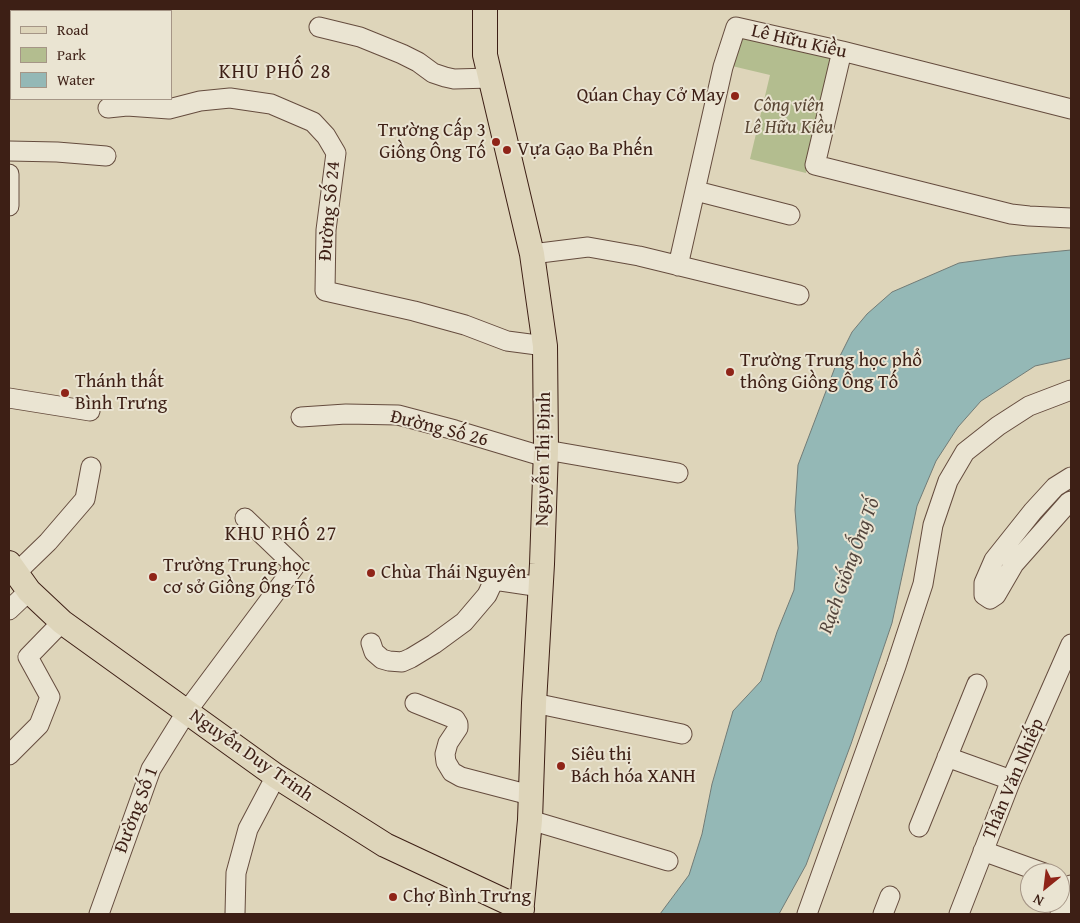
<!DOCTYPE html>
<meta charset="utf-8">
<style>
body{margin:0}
#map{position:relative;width:1080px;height:923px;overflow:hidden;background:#ded5ba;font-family:"Gentium Book Plus",serif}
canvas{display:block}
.frame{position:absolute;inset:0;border:10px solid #3d1f15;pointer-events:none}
.legend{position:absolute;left:10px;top:10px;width:162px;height:90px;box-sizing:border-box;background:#eae4d2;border:1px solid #a59586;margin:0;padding:6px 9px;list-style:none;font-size:15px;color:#3d1f15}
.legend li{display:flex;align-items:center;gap:10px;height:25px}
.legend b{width:25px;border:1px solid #a59586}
.north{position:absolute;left:1020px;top:863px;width:50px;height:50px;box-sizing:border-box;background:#eae4d2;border:1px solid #a59586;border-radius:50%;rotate:209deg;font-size:14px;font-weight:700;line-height:20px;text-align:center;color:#3d1f15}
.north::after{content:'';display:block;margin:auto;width:18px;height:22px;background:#8f2418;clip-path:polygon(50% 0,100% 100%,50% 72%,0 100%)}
</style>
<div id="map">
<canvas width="1080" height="923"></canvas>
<div class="frame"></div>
<ul class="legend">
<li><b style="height:6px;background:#ded5ba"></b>Road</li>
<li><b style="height:14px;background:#b3bd8f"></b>Park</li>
<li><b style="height:14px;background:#94b8b6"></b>Water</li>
</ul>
<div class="north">N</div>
</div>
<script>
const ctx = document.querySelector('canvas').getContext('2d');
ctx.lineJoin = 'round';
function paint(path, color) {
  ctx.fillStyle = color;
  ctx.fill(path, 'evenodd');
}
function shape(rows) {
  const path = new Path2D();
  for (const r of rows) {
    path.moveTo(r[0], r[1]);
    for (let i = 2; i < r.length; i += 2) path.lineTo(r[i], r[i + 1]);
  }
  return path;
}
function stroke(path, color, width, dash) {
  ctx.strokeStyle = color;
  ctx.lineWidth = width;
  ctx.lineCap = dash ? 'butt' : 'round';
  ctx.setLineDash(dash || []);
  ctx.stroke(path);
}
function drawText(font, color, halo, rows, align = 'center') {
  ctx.font = font + ' "Gentium Book Plus",serif';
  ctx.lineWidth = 4;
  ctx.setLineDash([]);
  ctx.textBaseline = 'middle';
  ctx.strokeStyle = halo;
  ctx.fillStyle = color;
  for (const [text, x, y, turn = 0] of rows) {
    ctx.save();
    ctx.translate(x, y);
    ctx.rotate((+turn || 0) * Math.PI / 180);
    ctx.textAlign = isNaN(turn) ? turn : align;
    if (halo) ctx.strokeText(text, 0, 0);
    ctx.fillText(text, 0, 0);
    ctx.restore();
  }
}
const green = shape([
 [739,35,833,58,806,173,750,159,770,75,732,66]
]);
const water = shape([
 [1071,250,1071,358,1035,366,981,401,958,427,936,461,917,506,892,623,851,744,806,865,779,914,660,914,689,875,702,834,712,784,733,711,761,681,777,632,794,590,798,548,795,510,798,465,837,362,852,332,867,314,892,292,959,263,1010,256,1071,250]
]);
const minor = shape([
 [319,27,360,37,402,54,418,62,433,73,445,77,454,79,491,78],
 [842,51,815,165,1011,214,1029,216,1071,218],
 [108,108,127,106,169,109,200,101,230,98,271,104,313,122,326,136,336,153,326,230,325,291,414,311,465,325,507,341,545,346],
 [9,151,57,152,106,156],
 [696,191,790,215],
 [9,206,9,174],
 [532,254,588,247,639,256,799,295],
 [678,266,723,67,736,27,842,51,1071,109],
 [9,398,90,411],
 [301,417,346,414,398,415,455,430,545,457],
 [546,450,678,473],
 [1071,477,1055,487,1033,511,994,560,984,583,984,595,990,599,996,595,1014,564,1068,503,1071,501],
 [17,572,48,542,85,499,91,467],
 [9,610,29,591],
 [371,643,374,652,382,659,389,661,402,662,411,658,434,644,464,622,487,595,494,580,541,587],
 [415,703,455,719,458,724,458,728,448,743,445,754,446,762,452,772,461,777,530,795],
 [534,703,682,734],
 [9,755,39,725,50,697,28,657,62,622],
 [947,757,1011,780],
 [530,820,668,861],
 [919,827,977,684],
 [983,851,1044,873],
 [99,914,151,769,187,711,295,566,245,518],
 [235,914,236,873,248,829,276,776],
 [807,914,896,666,923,584,933,525,948,481,965,452,998,426,1029,406,1071,390],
 [883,914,890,896],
 [959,914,1011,780,1071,644],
 [1060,914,1071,885]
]);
const major = shape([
 [485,9,485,55,532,254,545,346,546,450,542,564,534,703,530,820,521,914],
 [9,563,29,591,62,622,276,776,385,845,522,909]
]);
const markers = [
 [735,96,5,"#8f2418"],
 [496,142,5,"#8f2418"],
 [507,150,5,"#8f2418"],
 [730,372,5,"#8f2418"],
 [65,393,5,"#8f2418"],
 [371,573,5,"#8f2418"],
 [153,577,5,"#8f2418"],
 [561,766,5,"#8f2418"],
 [393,897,5,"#8f2418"]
];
const streetNames = [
 ["Lê Hữu Kiều",799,42,13],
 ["Đường Số 24",330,211,-85],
 ["Đường Số 26",439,429,14],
 ["Nguyễn Thị Định",544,459,-89],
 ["Nguyễn Duy Trinh",251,756,35],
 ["Thân Văn Nhiếp",1014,779,-67],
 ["Đường Số 1",137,810,-69]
];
const poiNames = [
 ["Qúan Chay Cở May",725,96,"right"],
 ["Trường Cấp 3",486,131,"right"],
 ["Giồng Ông Tố",486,153,"right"],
 ["Vựa Gạo Ba Phến",517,150],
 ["Trường Trung học phổ",740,361],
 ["thông Giồng Ông Tố",740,383],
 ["Thánh thất",75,382],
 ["Bình Trưng",75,404],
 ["Trường Trung học",163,566],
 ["cơ sở Giồng Ông Tố",163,588],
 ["Chùa Thái Nguyên",381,573],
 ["Siêu thị",571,755],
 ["Bách hóa XANH",571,777],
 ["Chợ Bình Trưng",403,897]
];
const parkNames = [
 ["Công viên",789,106],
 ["Lê Hữu Kiều",789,128]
];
const neighbourhoodNames = [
 ["KHU PHỐ 28",275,73],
 ["KHU PHỐ 27",281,535]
];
const waterNames = [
 ["Rạch Giống Ống Tố",850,566,-70]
];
paint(green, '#b3bd8f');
paint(water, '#94b8b6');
stroke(water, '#717b76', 1);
stroke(minor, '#654c3e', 21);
stroke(major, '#3d1f15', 26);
stroke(minor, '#eae4d2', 19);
stroke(major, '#ded5ba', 24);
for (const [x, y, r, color] of markers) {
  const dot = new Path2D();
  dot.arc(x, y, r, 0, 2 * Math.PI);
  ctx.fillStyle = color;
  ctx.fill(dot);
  stroke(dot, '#eae4d2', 2);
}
drawText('19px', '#3d1f15', '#eae4d2', streetNames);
drawText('19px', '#3d1f15', '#eae4d2', poiNames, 'left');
drawText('italic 19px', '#5a4634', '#eae4d2', parkNames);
ctx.letterSpacing = '1px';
drawText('20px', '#3d1f15', '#eae4d2', neighbourhoodNames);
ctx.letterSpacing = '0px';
drawText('italic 20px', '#53453d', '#eae4d2', waterNames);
</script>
